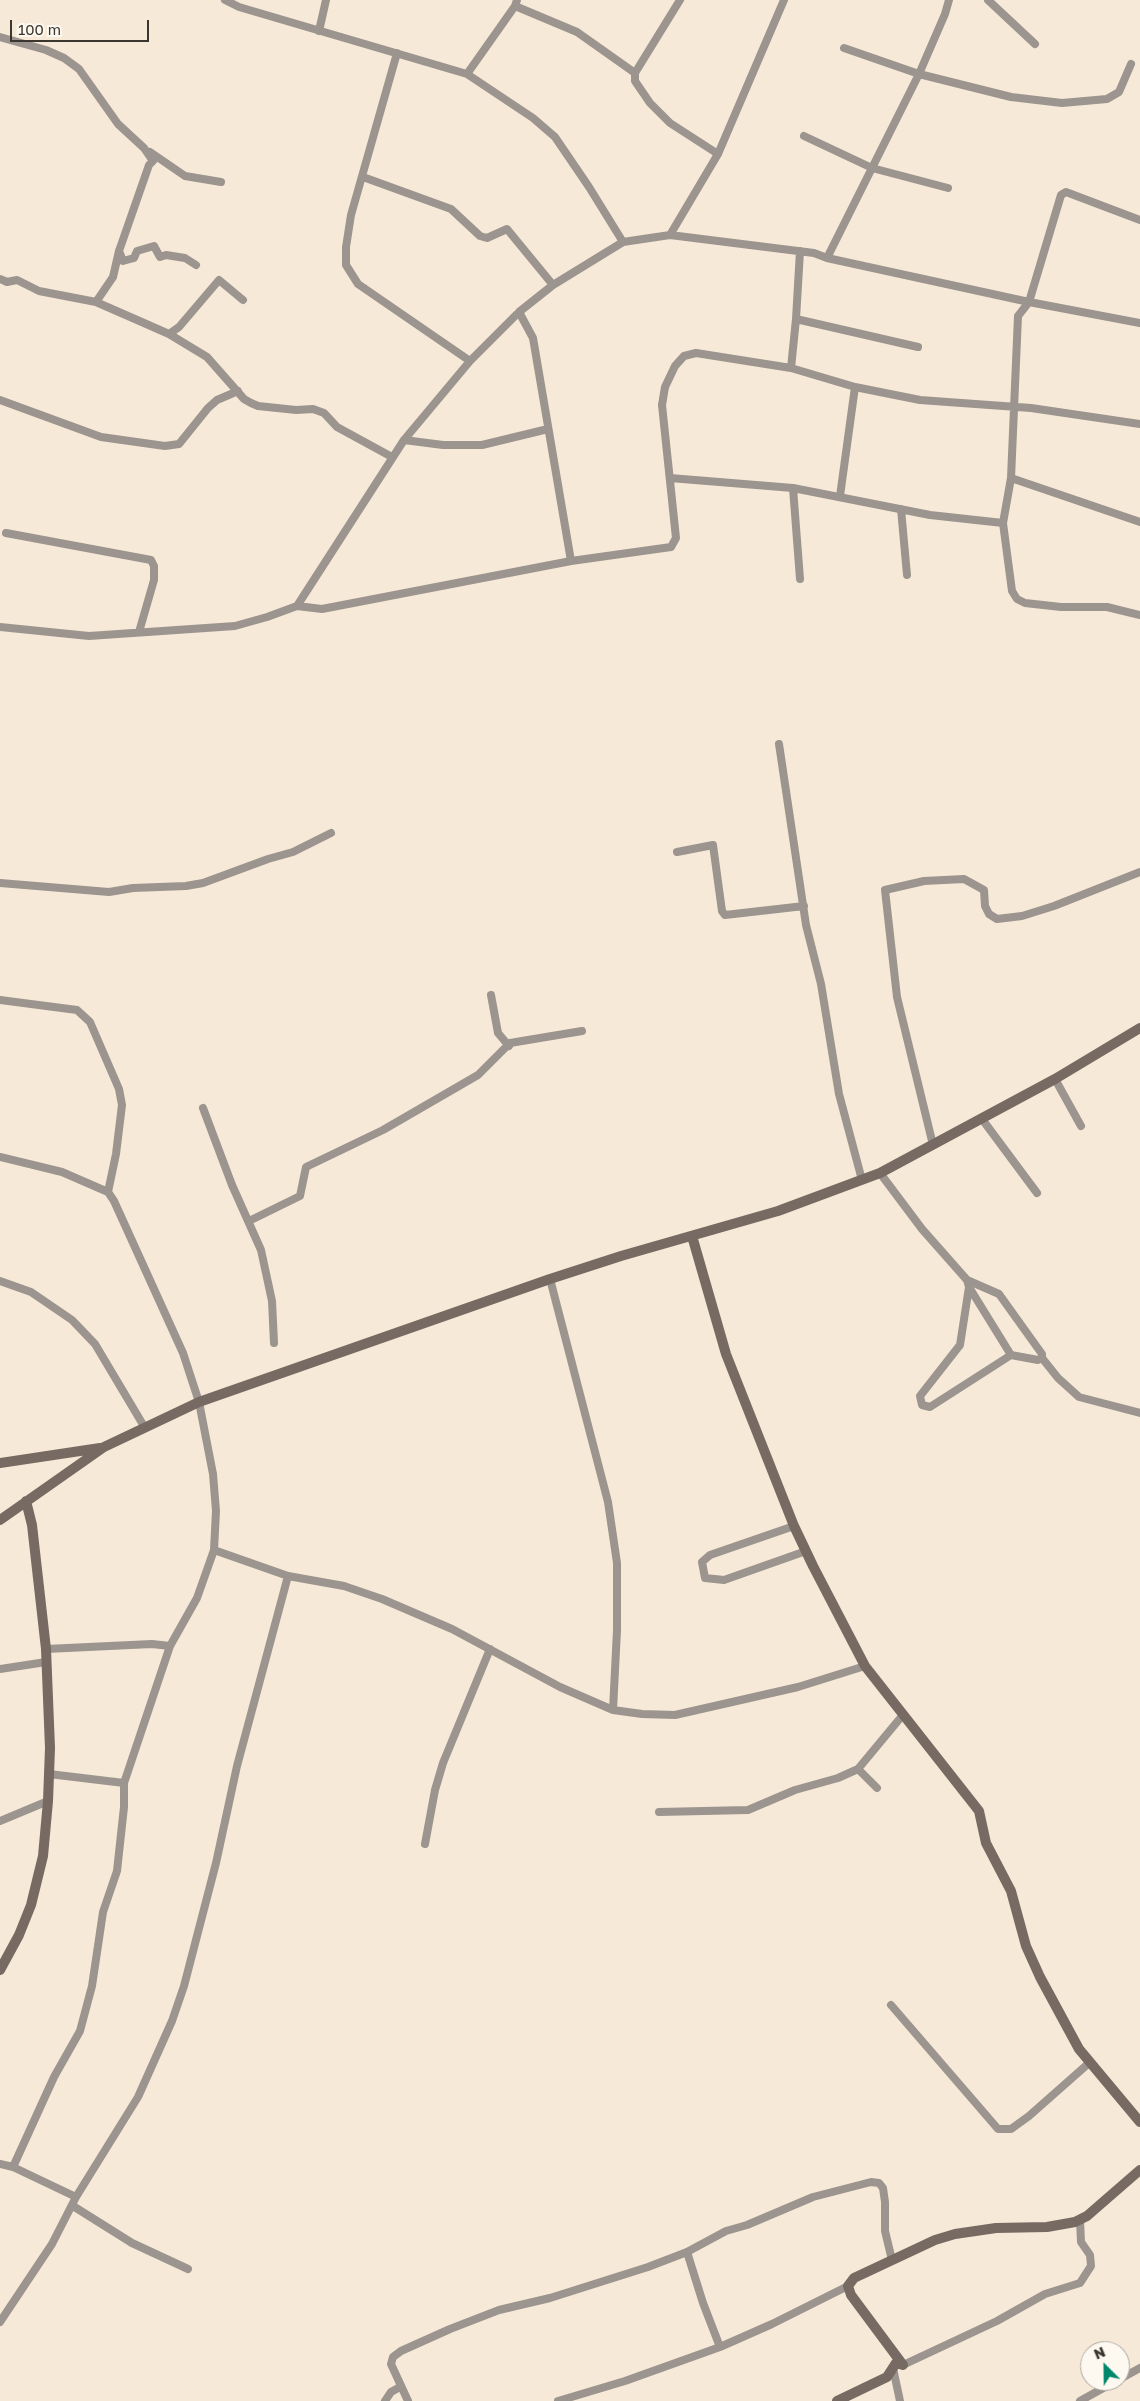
<!DOCTYPE html>
<style>
body{margin:0}
#map{position:relative;width:1140px;height:2401px;overflow:hidden;background:#f7e9d7;font-family:"Golos Text",sans-serif}
canvas{display:block}
.north{position:absolute;left:1080px;top:2341px;width:50px;height:50px;box-sizing:border-box;background:#fdf8f0;border:1px solid #afaaa3;border-radius:50%;rotate:337deg;font-size:14px;font-weight:700;line-height:20px;text-align:center;color:#3b362f}
.north::after{content:'';display:block;margin:auto;width:18px;height:22px;background:#00876c;clip-path:polygon(50% 0,100% 100%,50% 72%,0 100%)}
.scale{position:absolute;left:10px;top:20px;width:139px;height:22px;box-sizing:border-box;border:2px solid #3b362f;border-top:0;padding-left:6px;font-size:15px;line-height:18px;white-space:nowrap;color:#3b362f;-webkit-text-stroke:4px #fdf8f0;paint-order:stroke}
</style>
<div id="map">
<canvas width="1140" height="2401"></canvas>
<div class="north">N</div>
<div class="scale">100 m</div>
</div>
<script>
const ctx = document.querySelector('canvas').getContext('2d');
ctx.lineJoin = 'round';
function shape(rows) {
  const path = new Path2D();
  for (const r of rows) {
    path.moveTo(r[0], r[1]);
    for (let i = 2; i < r.length; i += 2) path.lineTo(r[i], r[i + 1]);
  }
  return path;
}
function stroke(path, color, width, dash) {
  ctx.strokeStyle = color;
  ctx.lineWidth = width;
  ctx.lineCap = dash ? 'butt' : 'round';
  ctx.setLineDash(dash || []);
  ctx.stroke(path);
}
const street = shape([
 [225,0,239,7,467,74,533,118,555,137,589,187,623,242],
 [988,0,1035,44],
 [515,6,577,32,635,73,635,81,650,103,670,123,718,154],
 [319,31,326,0],
 [0,37,46,50,64,58,79,69,118,124,144,148,153,161,149,165,119,251,113,277,96,302],
 [844,48,919,74,1011,97,1062,103,1107,99,1119,92,1131,64],
 [397,53,351,215,346,247,346,265,358,284,470,361],
 [635,73,680,0],
 [467,74,515,6,517,0],
 [804,136,872,168,948,188],
 [150,152,185,176,221,182],
 [363,177,451,209,480,236,487,238,507,229,553,285],
 [670,235,718,154,784,0],
 [119,251,123,261,134,258,137,251,154,246,160,257,166,255,185,258,196,265],
 [827,258,919,74,945,14,949,0],
 [0,279,7,282,17,280,39,291,96,302,144,323,169,334,207,357,244,399,251,403,258,406,296,410,313,409,324,413,337,427,392,457],
 [519,312,533,338,571,561],
 [796,319,918,347],
 [169,334,179,327,219,280,243,300],
 [791,368,796,319,800,251],
 [0,400,101,437,165,446,179,444,208,408,217,400,238,391],
 [404,440,443,445,482,445,548,429],
 [670,478,793,488,930,515,1003,523,1011,478,1018,316,1029,302,1061,195,1066,192,1140,220],
 [1011,478,1140,522],
 [793,488,800,579],
 [840,496,855,387],
 [901,509,907,575],
 [1003,523,1012,591,1017,599,1025,603,1061,607,1107,607,1140,615],
 [6,533,151,560,154,566,154,580,139,632],
 [297,606,322,609,571,561,671,547,676,538,662,405,665,387,675,366,684,356,696,353,791,368,855,387,920,400,1031,408,1140,424],
 [0,627,89,636,235,626,267,617,297,606,404,440,470,361,519,312,553,285,623,242,670,235,814,253,827,258,1029,302,1140,323],
 [779,744,806,925,821,984,839,1094,862,1180],
 [677,852,713,845,722,911,725,915,804,906],
 [0,883,109,892,133,888,186,886,203,883,268,859,293,852,331,833],
 [491,995,498,1033,509,1046],
 [0,1000,77,1010,90,1022,119,1089,122,1105,116,1154,108,1192],
 [1055,1079,1081,1126],
 [203,1108,232,1185,261,1250,272,1301,274,1343],
 [982,1119,1037,1193],
 [933,1145,897,997,885,890,924,881,964,879,984,890,985,906,989,914,997,919,1022,916,1054,906,1140,872],
 [0,1157,62,1172,108,1192,114,1201,183,1353,199,1402,213,1474,216,1511,214,1550,197,1598,170,1646,124,1783,124,1807,117,1871,103,1912,92,1986,80,2031,54,2077,13,2167],
 [880,1173,922,1229,967,1280,969,1287,960,1345,920,1396,922,1405,930,1407,1011,1355],
 [249,1221,300,1196,306,1167,383,1130,478,1075,510,1043,582,1031],
 [550,1279,608,1502,617,1563,617,1630,613,1710],
 [967,1280,999,1294,1042,1354,1042,1358,1038,1360,1011,1355,969,1287],
 [0,1281,31,1292,72,1320,95,1344,145,1428],
 [1042,1358,1058,1378,1079,1397,1140,1413],
 [794,1526,710,1555,702,1562,705,1578,724,1580,806,1551],
 [214,1550,288,1576,344,1586,382,1599,452,1629,560,1687,613,1710,642,1714,675,1715,798,1687,865,1666],
 [46,1649,152,1644,170,1646],
 [0,1669,46,1662],
 [858,1769,877,1788],
 [49,1774,124,1783],
 [659,1812,748,1810,795,1790,838,1778,858,1769,902,1716],
 [0,1821,48,1801],
 [425,1844,435,1790,443,1763,490,1649],
 [891,2005,998,2129,1011,2129,1029,2116,1089,2063],
 [0,2164,13,2167,76,2197],
 [73,2206,132,2243,188,2269],
 [687,2252,703,2303,720,2347],
 [0,2322,52,2244,76,2197,138,2097,172,2021,184,1986,216,1863,237,1766,288,1576],
 [903,2365,997,2321,1045,2294,1080,2283,1091,2266,1090,2255,1081,2242,1080,2220],
 [893,2368,900,2401],
 [1120,2379,1140,2368],
 [385,2401,391,2392,400,2387],
 [408,2401,391,2364,393,2357,401,2351,450,2329,499,2310,550,2298,648,2267,687,2252,726,2231,747,2225,813,2197,871,2182,879,2183,883,2188,885,2202,885,2231,892,2260],
 [558,2401,625,2381,720,2347,772,2324,848,2286],
 [1080,2401,1116,2381]
]);
const secondary = shape([
 [692,1236,726,1354,794,1526,813,1566,865,1666,979,1811,986,1843,1011,1891,1026,1946,1040,1977,1079,2049,1140,2122],
 [0,1463,100,1448],
 [0,1520,104,1447,199,1402,550,1279,621,1256,778,1211,880,1173,1055,1079,1140,1028],
 [0,1970,19,1935,31,1905,43,1856,48,1801,50,1748,46,1649,32,1525,26,1501],
 [837,2401,887,2377,896,2363,903,2365,851,2295,848,2286,854,2278,935,2240,955,2234,996,2228,1047,2227,1075,2222,1087,2216,1140,2170]
]);
stroke(street, '#9c948e', 8);
stroke(secondary, '#766a62', 10);
</script>
